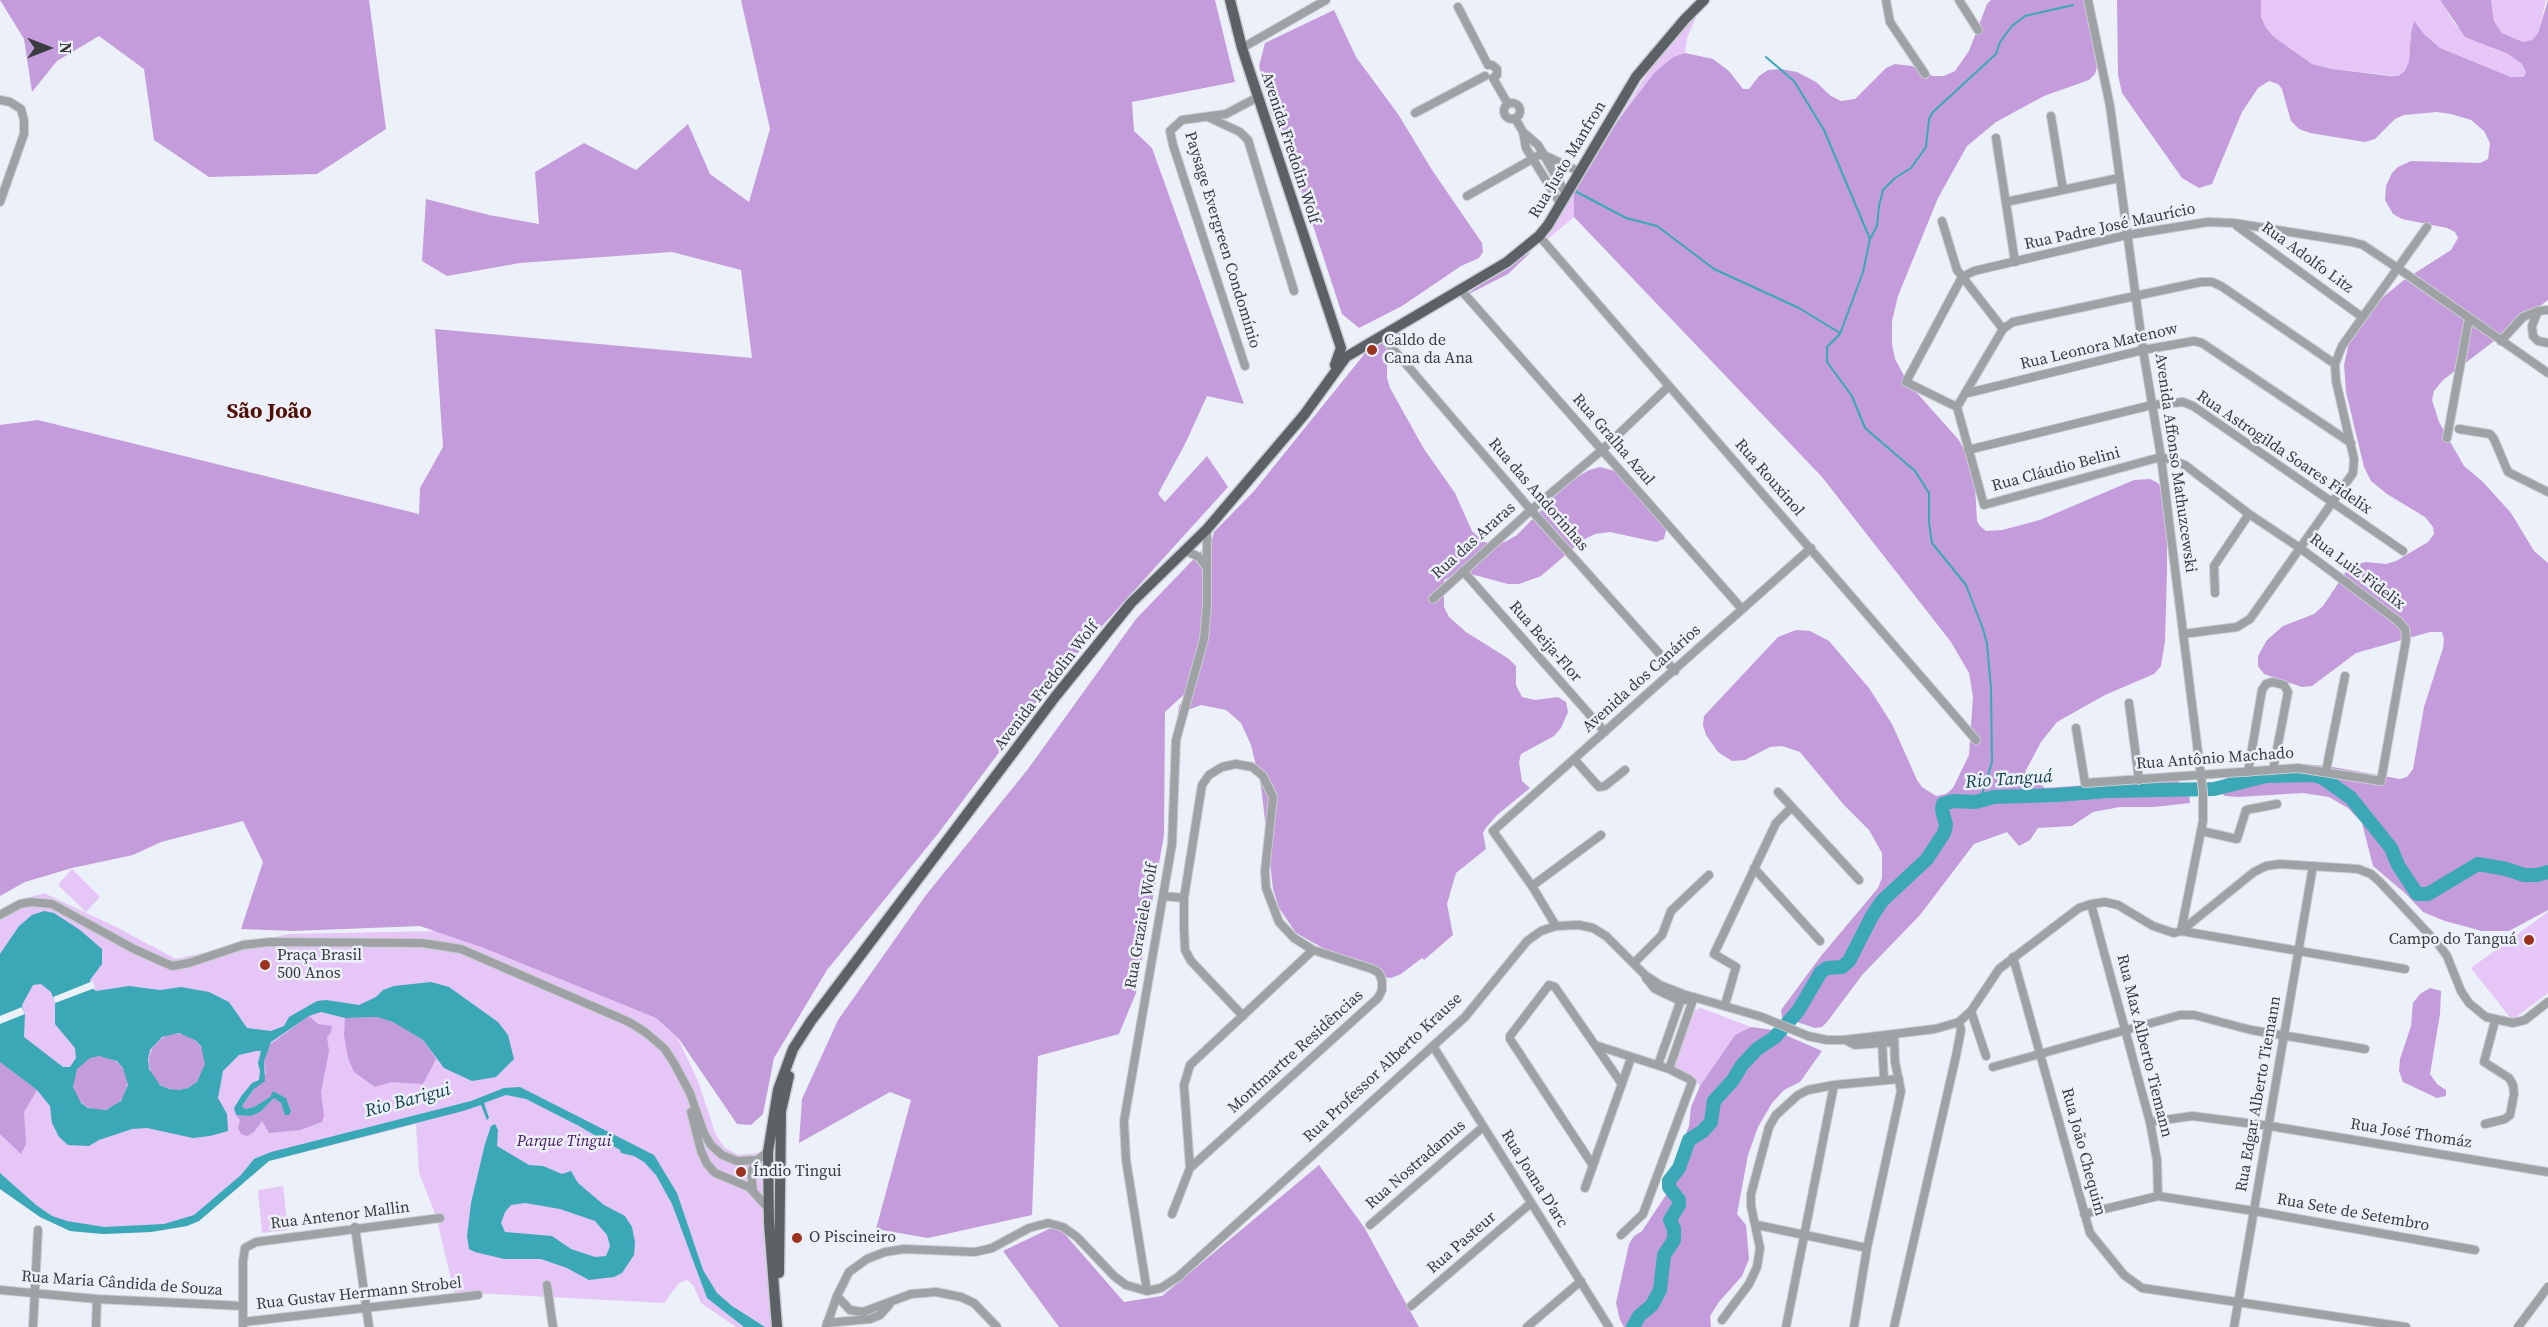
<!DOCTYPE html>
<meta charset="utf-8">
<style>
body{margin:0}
#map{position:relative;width:2548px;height:1327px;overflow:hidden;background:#ecf0f8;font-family:"Source Serif 4",serif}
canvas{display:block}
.north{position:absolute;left:18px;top:18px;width:60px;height:60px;-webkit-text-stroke:4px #ecf0f8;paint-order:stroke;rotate:90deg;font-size:16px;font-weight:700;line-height:24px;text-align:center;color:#3b3c3f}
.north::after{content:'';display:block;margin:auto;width:21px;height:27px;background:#3b3c3f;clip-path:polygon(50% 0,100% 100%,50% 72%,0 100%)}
</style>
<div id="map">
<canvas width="2548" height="1327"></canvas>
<div class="north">N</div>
</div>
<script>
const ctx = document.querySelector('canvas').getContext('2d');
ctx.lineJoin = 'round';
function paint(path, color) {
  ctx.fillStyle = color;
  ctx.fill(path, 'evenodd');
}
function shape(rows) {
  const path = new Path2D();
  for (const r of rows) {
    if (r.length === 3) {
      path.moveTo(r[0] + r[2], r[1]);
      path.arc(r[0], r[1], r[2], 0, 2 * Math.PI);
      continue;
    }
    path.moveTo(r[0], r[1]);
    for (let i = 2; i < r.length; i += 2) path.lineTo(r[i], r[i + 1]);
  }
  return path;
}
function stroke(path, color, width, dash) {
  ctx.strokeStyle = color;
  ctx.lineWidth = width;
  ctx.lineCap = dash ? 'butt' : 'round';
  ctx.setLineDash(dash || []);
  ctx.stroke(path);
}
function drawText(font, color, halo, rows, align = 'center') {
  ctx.font = font + ' "Source Serif 4",serif';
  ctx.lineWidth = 5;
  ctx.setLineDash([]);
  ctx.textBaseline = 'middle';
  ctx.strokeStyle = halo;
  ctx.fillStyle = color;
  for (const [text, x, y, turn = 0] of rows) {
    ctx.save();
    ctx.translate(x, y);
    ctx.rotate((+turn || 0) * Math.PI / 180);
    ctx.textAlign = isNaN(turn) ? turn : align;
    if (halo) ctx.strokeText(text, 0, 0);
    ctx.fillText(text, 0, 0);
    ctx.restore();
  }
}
const green = shape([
 [2261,0,2440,0,2456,26,2494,49,2508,54,2522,64,2526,72,2524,77,2511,77,2452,53,2440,48,2424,34,2414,22,2411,33,2409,61,2405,71,2398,76,2332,69,2312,64,2274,37,2266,28,2261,17],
 [2491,0,2546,0,2538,33,2532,40,2523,42,2502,33,2494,21],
 [1697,15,1687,38,1685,53,1673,57,1655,72,1619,119,1645,77,1680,32],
 [1574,192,1574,217,1543,243],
 [72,869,100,897,86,912,58,885],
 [44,893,116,927,176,959,288,934,441,931,656,1018,678,1039,698,1081,716,1135,725,1148,739,1155,768,1152,774,1327,736,1327,701,1303,693,1285,687,1280,679,1283,664,1303,454,1292,436,1216,419,1173,416,1124,269,1161,199,1221,187,1226,151,1232,103,1234,70,1231,40,1217,0,1189,0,910,13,902],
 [2548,912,2548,993,2512,1020,2471,968],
 [1701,1008,1751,1027,1735,1035,1700,1086,1692,1075,1675,1067,1689,1019,1693,1017,1695,1010],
 [283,1186,288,1230,262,1233,258,1190]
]);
const forest = shape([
 [0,0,369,0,386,129,317,174,209,177,154,140,144,69,99,36,57,61,32,92,24,39],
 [741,0,1215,0,1235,82,1132,102,1134,131,1152,148,1244,404,1207,396,1186,442,1158,494,1165,502,1207,456,1228,487,1055,678,937,835,827,970,774,1058,763,1114,751,1125,737,1124,679,1039,656,1018,481,947,420,926,293,931,241,929,263,862,243,821,161,842,133,855,72,868,25,882,0,896,0,425,38,420,419,514,420,488,443,447,435,329,752,358,741,270,672,252,520,263,447,276,422,261,426,199,489,215,539,224,535,172,584,143,636,170,688,124,710,174,749,202,770,129],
 [1991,0,2085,0,2097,67,2095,74,2089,80,2044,96,1996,122,1967,146,1938,198,1898,296,1892,321,1892,344,1895,359,1908,383,1958,439,1970,459,1975,486,1977,521,1980,526,1986,531,2002,530,2040,520,2134,480,2150,479,2158,483,2163,490,2167,512,2167,571,2165,641,2161,666,2154,674,2105,695,2057,722,2041,742,2025,772,2045,788,2176,779,2189,792,2190,803,2154,807,2120,807,2093,812,2072,826,2038,828,2030,840,2019,846,2007,832,1974,844,1920,915,1863,974,1827,1022,1822,1027,1815,1028,1782,1017,1781,1010,1821,956,1878,888,1882,878,1882,853,1869,830,1844,805,1800,752,1782,746,1770,747,1745,760,1732,761,1718,752,1706,735,1703,725,1704,716,1778,637,1796,630,1810,631,1829,641,1869,688,1892,724,1917,780,1922,787,1936,796,1946,794,1953,788,1969,755,1973,697,1969,673,1951,642,1822,477,1574,217,1574,192,1619,119,1655,72,1673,57,1685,53,1713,59,1729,71,1743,89,1749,89,1759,76,1768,70,1781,69,1797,72,1816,82,1831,96,1841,101,1855,99,1886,68,1895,64,1912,66,1933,76,1944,76,1955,71,1969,51,1987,4],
 [2117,0,2261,0,2261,17,2266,28,2274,37,2312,64,2332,69,2390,76,2398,76,2405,71,2409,61,2411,33,2414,21,2424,34,2440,48,2511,77,2524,77,2526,72,2522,64,2508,54,2465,37,2440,0,2491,0,2494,21,2502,33,2523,42,2532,40,2538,33,2548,0,2548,300,2443,380,2434,391,2432,400,2439,422,2464,466,2483,482,2511,513,2534,551,2548,563,2548,910,2509,931,2482,931,2445,921,2423,912,2406,894,2373,866,2362,823,2348,808,2329,797,2303,793,2238,797,2225,796,2216,789,2218,782,2236,774,2300,764,2327,766,2400,779,2407,777,2413,769,2424,707,2443,648,2444,639,2442,632,2430,632,2356,653,2312,686,2302,687,2264,674,2258,666,2258,656,2267,640,2283,626,2314,614,2323,606,2345,573,2352,565,2366,562,2386,564,2396,561,2428,542,2434,534,2433,527,2425,517,2387,494,2371,481,2364,467,2346,392,2344,365,2350,338,2372,306,2404,280,2451,250,2458,238,2455,232,2447,228,2402,219,2393,214,2385,200,2386,186,2392,173,2398,167,2411,161,2480,163,2488,159,2490,143,2484,131,2471,120,2451,114,2437,112,2404,115,2395,119,2375,139,2365,142,2310,133,2299,129,2291,121,2282,89,2278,84,2269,81,2258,88,2242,112,2212,184,2199,188,2182,178,2122,93,2118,75],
 [1334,10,1356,57,1398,114,1432,170,1482,243,1483,252,1479,258,1461,266,1402,306,1359,328,1342,314,1305,201,1271,112,1259,66,1265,43],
 [1532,251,1508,274,1457,300,1465,295],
 [1403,331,1395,343,1387,364,1387,378,1390,388,1424,449,1455,493,1472,531,1484,542,1493,544,1505,542,1517,535,1569,482,1589,470,1600,467,1615,471,1663,520,1666,530,1664,539,1656,542,1610,532,1595,534,1583,540,1541,576,1519,584,1508,584,1467,573,1457,574,1444,580,1444,607,1449,617,1466,632,1509,659,1516,666,1516,685,1522,697,1535,700,1558,697,1566,702,1568,712,1561,728,1554,736,1521,754,1519,762,1522,781,1530,788,1497,815,1485,829,1483,833,1486,849,1456,873,1447,904,1453,935,1424,960,1422,958,1401,974,1391,978,1381,977,1364,971,1296,933,1279,908,1273,889,1261,786,1251,745,1241,723,1226,710,1201,705,1185,711,1177,719,1179,706,1191,688,1165,712,1164,835,1136,993,1119,1034,1038,1056,1032,1215,928,1238,876,1229,911,1100,890,1092,799,1143,802,1099,838,1020,926,895,1028,769,1136,619,1212,540,1214,532,1254,491,1366,352],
 [2430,988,2441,991,2440,1014,2430,1074,2437,1084,2446,1090,2446,1096,2437,1098,2403,1082,2399,1071,2400,1059,2411,1026,2413,1003,2420,994],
 [309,1016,318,1024,332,1026,331,1032,327,1037,329,1051,321,1092,324,1116,322,1122,300,1130,269,1133,262,1121,254,1132,247,1136,241,1134,238,1128,240,1120,236,1115,251,1116,260,1112,274,1098,277,1099,281,1103,285,1113,291,1111,286,1098,273,1091,270,1097,254,1107,245,1109,242,1106,266,1073,264,1061,268,1046],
 [377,1017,393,1022,423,1040,436,1059,423,1084,391,1082,375,1087,354,1072,348,1058,344,1035,345,1018],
 [1751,1027,1774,1030,1822,1051,1800,1082,1784,1090,1772,1103,1758,1127,1748,1155,1737,1214,1746,1225,1749,1259,1742,1276,1719,1302,1710,1316,1711,1327,1624,1327,1620,1320,1616,1303,1629,1244,1634,1236,1642,1231,1668,1192,1677,1156,1689,1126,1691,1107,1700,1086,1735,1035],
 [177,1062,28],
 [100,1083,27],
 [0,1062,37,1090,24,1112,26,1144,21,1154,0,1134],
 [1319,1165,1364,1227,1419,1327,1059,1327,1003,1251,1051,1228,1063,1232,1124,1302,1162,1296]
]);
const water = shape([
 [44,911,54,913,80,930,102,949,102,964,90,980,91,988,96,991,129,986,160,990,181,987,209,992,229,1002,247,1028,271,1031,284,1026,289,1017,317,1001,326,1000,359,1005,376,997,383,990,394,986,431,982,449,987,498,1022,508,1035,514,1059,496,1077,472,1081,444,1068,423,1040,393,1022,377,1017,345,1018,321,1012,309,1016,271,1042,264,1061,265,1081,254,1089,242,1106,245,1109,254,1107,270,1097,273,1091,286,1098,291,1111,289,1115,285,1115,281,1103,274,1098,260,1112,251,1116,236,1115,234,1108,242,1095,252,1083,259,1080,260,1071,258,1063,261,1051,256,1051,239,1055,223,1071,218,1098,227,1114,228,1131,210,1136,193,1138,147,1128,132,1129,99,1140,89,1146,68,1145,59,1137,52,1123,50,1106,37,1090,0,1062,0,954,19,926,32,915],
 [41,984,51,992,55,1003,55,1024,75,1048,76,1058,70,1067,63,1067,24,1037,25,1014,22,1005,33,985],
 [179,1033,195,1040,201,1046,205,1064,197,1082,188,1088,179,1090,169,1089,160,1085,149,1069,148,1059,150,1050,162,1037],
 [99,1056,117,1061,123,1068,128,1085,121,1101,106,1110,88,1108,81,1103,73,1087,77,1069,90,1058],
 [520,1087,654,1155,677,1193,703,1270,717,1293,732,1306,765,1327,744,1327,707,1298,672,1204,656,1175,644,1162,634,1156,621,1153,620,1150,579,1126,526,1099,506,1095,484,1103,489,1118,487,1120,481,1105,463,1111,269,1161,199,1221,187,1226,151,1232,103,1234,70,1231,40,1217,0,1189,0,1173,36,1205,52,1216,67,1221,104,1227,164,1224,194,1215,241,1175,254,1159,271,1152,471,1101,504,1088],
 [495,1124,498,1130,497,1146,529,1165,543,1166,562,1174,571,1171,578,1183,604,1205,625,1216,632,1227,635,1242,634,1255,622,1273,614,1277,589,1280,567,1268,541,1259,504,1259,475,1252,469,1249,467,1236,471,1203,485,1144,491,1126],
 [525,1203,560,1209,595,1221,607,1235,610,1246,606,1256,595,1257,571,1249,552,1236,505,1232,501,1223,505,1212,511,1205]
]);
const pier = shape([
 [93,981,95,988,55,1003,53,997],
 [22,1007,25,1014,0,1024,0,1016]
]);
const stream = shape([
 [1766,57,1794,81,1824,130,1870,239],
 [1575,191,1626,218,1657,226,1714,269,1799,308,1840,333],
 [1980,801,1992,762,1991,688,1987,644,1983,629,1966,585,1932,543,1929,523,1929,493,1915,471,1865,428,1852,396,1827,362,1827,347,1840,334,1863,272,1870,239,1877,226,1879,206,1883,190,1895,178,1911,168,1926,147,1929,119,1933,112,1996,54,2000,42,2012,26,2025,16,2073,5]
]);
const river = shape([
 [1633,1327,1639,1316,1652,1305,1660,1290,1664,1255,1674,1240,1674,1229,1670,1220,1679,1205,1679,1200,1669,1187,1669,1181,1679,1168,1689,1140,1703,1131,1711,1122,1714,1101,1733,1080,1742,1065,1757,1049,1775,1037,1798,1011,1821,972,1827,968,1842,967,1849,961,1872,916,1882,901,1927,859,1944,833,1946,825,1942,810,1943,804,1953,801,1975,802,1994,797,2057,795,2108,791,2214,789,2266,776,2314,775,2323,778,2351,798,2391,848,2398,865,2417,894,2428,894,2478,864,2506,869,2524,875,2537,875,2548,872]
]);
const minor = shape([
 [1886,0,1890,22,1925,74],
 [1959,0,1978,30],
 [2088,0,2110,106,2143,350,2161,457,2203,792,2203,821,2181,931],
 [1458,7,1488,65],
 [1242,48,1326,0],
 [1488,65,1492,65,1497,69,1497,75,1493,78],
 [1493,78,1508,104],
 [0,100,10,102,21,109,24,120,24,134,0,202],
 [1512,111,8],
 [1415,113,1485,76],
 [2051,116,2063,190],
 [1210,118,1240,132,1248,140,1294,291],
 [1515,118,1523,132,1538,145,1565,192],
 [1523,132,1526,148,1560,203],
 [1996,138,2015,262],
 [1544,155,1578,171],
 [1467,196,1543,153],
 [2006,202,2119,178],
 [1942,221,1957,270,2003,329],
 [2237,226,2362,317],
 [1539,236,1976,740],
 [1962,277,1974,271,2127,235,2208,222,2234,223,2352,242,2363,245,2399,269,2548,373],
 [1461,290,1742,609],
 [2538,311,2532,326,2533,336,2538,341,2548,343],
 [1382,336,1531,510,1675,671],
 [2501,341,2523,317,2538,311,2548,310],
 [1245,366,1173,145,1170,131,1182,120,1226,114,1258,97],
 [1968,393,2143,350,2194,341,2202,343,2351,443],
 [1957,407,1984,505,2161,457,2174,461,2185,465,2249,514,2300,548,2398,621,2405,629,2406,640,2381,781,2298,768,2085,783,2076,728],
 [1957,407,2003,329,2013,322,2201,282,2212,282,2221,286,2335,364],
 [1957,407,1906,382,1962,277],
 [2459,429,2490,434,2494,439,2508,472,2548,492],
 [2447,438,2469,318],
 [1968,450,2152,405,2183,402,2193,406,2403,551],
 [1186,551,1199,557,1207,568],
 [1463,571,1605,732],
 [2215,593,2214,566,2249,514],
 [1433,599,1531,510,1602,450,1669,386],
 [2183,634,2237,627,2250,619,2353,473,2354,459,2336,381,2335,364,2342,346,2427,227],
 [2129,703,2139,780],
 [1574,759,1599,787,1605,786,1625,770],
 [2326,771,2345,676],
 [2248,772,2262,690,2266,684,2272,682,2284,685,2288,692,2273,770],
 [1778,792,1859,880],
 [2201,831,2237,839,2246,810,2277,804],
 [1754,868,1820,941],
 [1532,886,1601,835],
 [1163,896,1184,898],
 [2091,904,2150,1122,2157,1160,2158,1196],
 [0,915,20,904,31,902,52,904,134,949,172,966,189,963,243,945,270,942,422,943,461,949,629,1022,645,1032,664,1048,674,1063,690,1093,704,1133,711,1145,722,1155,737,1161,757,1160,768,1152],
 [1556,926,1532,886,1493,831,1811,548],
 [2181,931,2405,969],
 [2013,957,2090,1233,2124,1275,2142,1288,2406,1327],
 [1634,963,1662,935,1671,911,1709,875],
 [1646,978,1655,989,1678,1000,1685,1000],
 [1725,1005,1736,967,1714,954,1776,823,1792,807],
 [1971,1011,1986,1056],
 [1882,1039,1884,1080],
 [1845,1040,1855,1045,1893,1042],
 [1595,1045,1622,1084],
 [1433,1046,1609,1327],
 [1658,1065,1683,994],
 [1993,1067,2180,1015,2194,1015,2251,1030,2365,1049],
 [1669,1069,1694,997],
 [691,1112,701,1151,707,1164,715,1173,749,1187,768,1208],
 [2150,1122,2192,1116,2270,1126,2548,1172],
 [2485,1124,2505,1119,2510,1115,2514,1094,2513,1085,2509,1078,2484,1062,2495,1021],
 [1592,1164,1510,1039,1510,1036,1549,985,1555,987,1595,1045,1669,1069,1689,1079,1692,1082,1643,1214,1621,1235],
 [1190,1168,1184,1085,1190,1065,1313,950],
 [1585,1188,1631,1058],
 [753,1190,751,1172,757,1160],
 [1172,1214,1190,1168,1378,998,1382,990,1382,981,1379,973,1372,969,1313,950,1294,938,1279,922,1266,888,1265,871,1273,797,1263,776,1252,767,1236,764,1222,767,1209,775,1202,785,1184,898,1184,928,1185,950,1191,961,1243,1016],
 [2084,1214,2158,1196,2254,1211,2475,1250],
 [1370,1225,1483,1127],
 [1757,1225,1867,1248],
 [355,1227,369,1327],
 [547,1285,553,1327],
 [0,1290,97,1299,243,1306],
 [1147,1291,1126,1160,1124,1121,1172,844,1176,740,1204,639,1207,605,1207,529],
 [837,1296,850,1310,863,1312,911,1294,936,1292,961,1297,974,1303,997,1327],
 [1411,1306,1531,1203],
 [1722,1320,1749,1284,1757,1267,1760,1248,1751,1206,1751,1194,1769,1127,1776,1115,1798,1095,1808,1090,1834,1085,1899,1079],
 [243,1322,478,1295],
 [827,1323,870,1319,880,1315,889,1305],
 [33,1327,38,1230],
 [96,1327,97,1299],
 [243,1327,243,1261,245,1248,256,1242,440,1218],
 [826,1327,837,1296,849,1272,867,1259,885,1252,904,1249,975,1252,992,1248,1029,1228,1048,1223,1063,1227,1077,1237,1114,1276,1126,1285,1147,1291,1161,1288,1178,1277,1465,1017,1527,941,1541,931,1556,926,1579,925,1593,928,1606,936,1645,975,1660,985,1683,994,1762,1017,1808,1036,1827,1040,1844,1040,1935,1029,1959,1022,1971,1011,1999,969,2079,908,2091,904,2105,902,2118,905,2153,926,2174,933,2181,931,2254,872,2266,866,2280,864,2358,869,2371,874,2380,882,2439,945,2447,956,2461,991,2469,1003,2486,1017,2513,1023,2525,1020,2548,1002],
 [1527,1327,1581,1281],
 [1786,1327,1834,1085],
 [1854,1327,1867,1248,1901,1091,1895,1062,1894,1034],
 [1894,1327,1956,1056,1961,1030,1959,1022],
 [2234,1327,2313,866],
 [2518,1327,2548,1287]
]);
const major = shape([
 [1230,0,1242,48,1341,348,1335,365],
 [779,1273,781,1111,789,1076],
 [777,1327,769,1223,768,1152,778,1090,793,1049,811,1021,1055,697,1131,603,1207,529,1304,415,1346,357,1507,262,1539,236,1548,225,1636,77,1685,19,1704,0]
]);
const markers = [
 [1372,350,6,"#9b321f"],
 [2529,940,6,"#9b321f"],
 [265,965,6,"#9b321f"],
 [741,1172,6,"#9b321f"],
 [797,1238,6,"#9b321f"]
];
const streetNames = [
 ["Avenida Fredolin Wolf",1290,148,72],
 ["Rua Justo Manfron",1568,160,-59],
 ["Rua Padre José Maurício",2110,227,-12],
 ["Paysage Evergreen Condomínio",1222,240,73],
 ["Rua Adolfo Litz",2307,258,36],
 ["Rua Leonora Matenow",2099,347,-13],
 ["Rua Gralha Azul",1613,440,49],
 ["Rua Astrogilda Soares Fidelix",2284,453,34],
 ["Avenida Affonso Mathuzcewski",2175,463,82],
 ["Rua Cláudio Belini",2056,470,-15],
 ["Rua Rouxinol",1769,478,49],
 ["Rua das Andorinhas",1538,495,49],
 ["Rua das Araras",1474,541,-42],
 ["Rua Luiz Fidelix",2357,572,37],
 ["Rua Beija-Flor",1545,642,49],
 ["Avenida dos Canários",1642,679,-42],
 ["Avenida Fredolin Wolf",1047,686,-52],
 ["Rua Antônio Machado",2215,759,-4],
 ["Rua Graziele Wolf",1142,926,-80],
 ["Rua Max Alberto Tiemann",2144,1046,76],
 ["Montmartre Residências",1296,1052,-42],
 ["Rua Professor Alberto Krause",1383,1068,-43],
 ["Rua Edgar Alberto Tiemann",2259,1094,-80],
 ["Rua José Thomáz",2411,1134,9],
 ["Rua João Chequim",2083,1152,75],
 ["Rua Nostradamus",1416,1165,-41],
 ["Rua Joana D'arc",1534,1179,58],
 ["Rua Sete de Setembro",2353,1213,10],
 ["Rua Antenor Mallin",340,1216,-7],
 ["Rua Pasteur",1462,1243,-41],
 ["Rua Maria Cândida de Souza",122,1284,4],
 ["Rua Gustav Hermann Strobel",359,1294,-6]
];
const poiNames = [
 ["Caldo de",1384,341],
 ["Cana da Ana",1384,359],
 ["Campo do Tanguá",2517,940,"right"],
 ["Praça Brasil",277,956],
 ["500 Anos",277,974],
 ["Índio Tingui",753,1172],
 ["O Piscineiro",809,1238]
];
const parkNames = [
 ["Parque Tingui",564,1142]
];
const waterNames = [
 ["Rio Tanguá",2009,780,-4],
 ["Rio Barigui",408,1101,-15]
];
const districtNames = [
 ["São João",269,412]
];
paint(green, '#e5c6f7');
paint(forest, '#c49cdb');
paint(water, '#3aa8b6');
paint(pier, '#ecf0f8');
stroke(stream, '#3aa8b6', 2);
stroke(river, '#3aa8b6', 14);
stroke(minor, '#c9ccd3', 10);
stroke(major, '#c9ccd3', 13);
stroke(minor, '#9ea2a4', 8);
stroke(major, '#5b6165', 10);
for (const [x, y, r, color] of markers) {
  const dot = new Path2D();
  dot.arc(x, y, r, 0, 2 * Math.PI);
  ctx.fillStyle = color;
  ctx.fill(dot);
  stroke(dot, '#ecf0f8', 2);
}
drawText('16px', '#3b3c3f', '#ecf0f8', streetNames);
drawText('16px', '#3b3c3f', '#ecf0f8', poiNames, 'left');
drawText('italic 16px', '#491560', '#ecf0f8', parkNames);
drawText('italic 18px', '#134349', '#ecf0f8', waterNames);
drawText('bold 22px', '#520f05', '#ecf0f8', districtNames);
</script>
